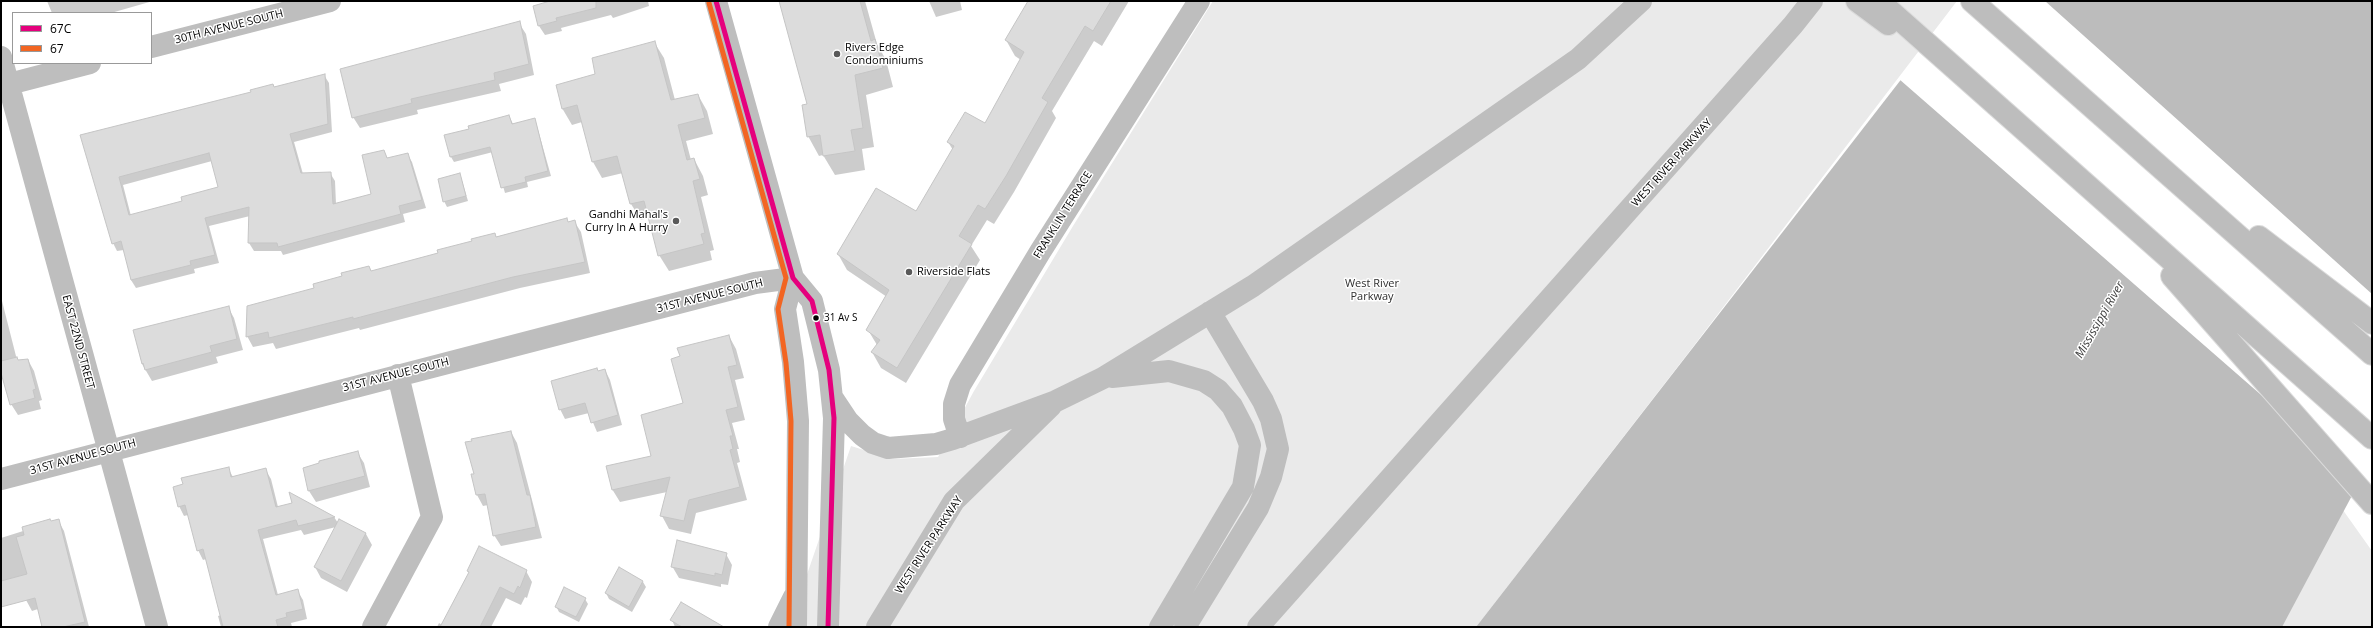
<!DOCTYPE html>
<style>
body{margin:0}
#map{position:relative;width:2373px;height:628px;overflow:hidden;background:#fff;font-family:"Open Sans",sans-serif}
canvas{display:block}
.frame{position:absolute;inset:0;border:2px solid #000;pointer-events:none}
.legend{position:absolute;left:12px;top:12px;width:140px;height:52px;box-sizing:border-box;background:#fff;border:1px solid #999;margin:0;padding:5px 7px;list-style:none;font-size:12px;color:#000}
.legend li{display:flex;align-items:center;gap:8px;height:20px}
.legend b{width:20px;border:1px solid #999}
</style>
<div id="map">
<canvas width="2373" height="628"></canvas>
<div class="frame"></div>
<ul class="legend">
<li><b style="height:5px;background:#e5007d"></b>67C</li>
<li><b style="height:5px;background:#f26522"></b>67</li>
</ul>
</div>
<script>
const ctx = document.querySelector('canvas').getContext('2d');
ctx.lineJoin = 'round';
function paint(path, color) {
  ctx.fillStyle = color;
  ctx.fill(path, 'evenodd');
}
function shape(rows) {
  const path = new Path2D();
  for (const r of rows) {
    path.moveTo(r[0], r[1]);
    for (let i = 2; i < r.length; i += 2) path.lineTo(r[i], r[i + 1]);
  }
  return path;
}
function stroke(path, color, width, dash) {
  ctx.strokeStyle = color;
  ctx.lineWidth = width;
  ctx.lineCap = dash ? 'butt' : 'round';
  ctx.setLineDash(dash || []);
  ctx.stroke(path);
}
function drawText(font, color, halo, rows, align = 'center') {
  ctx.font = font + ' "Open Sans",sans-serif';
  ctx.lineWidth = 3;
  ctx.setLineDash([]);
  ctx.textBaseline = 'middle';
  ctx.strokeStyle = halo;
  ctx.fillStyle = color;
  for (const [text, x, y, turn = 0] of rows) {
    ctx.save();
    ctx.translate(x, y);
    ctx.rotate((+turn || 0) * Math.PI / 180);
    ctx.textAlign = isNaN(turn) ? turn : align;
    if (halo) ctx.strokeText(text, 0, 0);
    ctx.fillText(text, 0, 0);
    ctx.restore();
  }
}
const green = shape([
 [1213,1,1957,1,1689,352,1476,627,789,627,851,446,893,459,938,457,974,391,1073,226],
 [2328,489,2372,551,2372,627,2267,627]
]);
const water = shape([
 [1962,1,2372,1,2372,458,2282,627,1476,627]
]);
const pier = shape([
 [1959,1,2045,1,2372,294,2372,462,2356,492,2299,428,1899,79]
]);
const shadow = shape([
 [47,1,153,1,111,13,52,13],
 [553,1,648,1,649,6,613,18,611,15,561,28,562,31,545,35,539,26],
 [781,1,865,1,877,44,886,60,893,87,866,95,874,147,862,149,865,170,835,175,823,155,819,156,808,136,808,105],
 [929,1,960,1,962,10,936,17],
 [1038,1,1129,1,1102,46,1094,41,1052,111,1056,118,1014,192,994,224,987,220,971,246,980,260,906,383,881,368,872,352,877,345,868,330,887,297,847,270,838,254,916,213,953,150,948,142,985,125,1021,60,1015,56,1006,40],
 [519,23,526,34,534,75,499,84,501,91,417,110,418,114,360,128,353,117],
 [654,42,664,58,675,100,698,95,707,111,713,134,686,141,691,160,694,159,703,176,708,195,701,197,714,250,710,251,712,260,669,271,659,255,649,218,641,220,631,204,623,173,602,178,593,162,582,122,572,125,562,108,597,75],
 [324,75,329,83,332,132,294,142,303,174,330,173,335,181,336,204,373,195,384,151,388,159,407,154,412,162,426,208,403,214,405,222,283,255,281,251,254,251,249,243,250,216,209,226,219,263,194,269,195,273,136,288,131,280,124,250,117,251,113,243,82,136],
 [212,161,219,188,183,202,131,216,123,185],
 [509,116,513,124,535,119,551,176,527,182,528,187,505,193,493,152,454,162,451,157,470,130],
 [460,174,468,201,447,207,444,201],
 [566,219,568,223,574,221,581,232,590,273,520,288,360,330,359,328,276,349,273,343,253,347,247,336,316,289,369,267,372,272,439,254,494,234,496,237],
 [1,297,17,360,28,360,34,371,42,400,39,401,41,409,18,415,11,404,1,369],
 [228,307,234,318,243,350,216,357,218,363,152,381,142,364,134,331],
 [729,336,736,349,744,378,735,380,745,420,732,423,739,449,737,449,740,462,737,463,747,500,696,513,691,534,669,529,662,516,667,492,620,502,612,489,652,456],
 [605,370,610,380,622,425,597,432,589,413,565,419,560,409,598,372],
 [511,432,517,443,542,538,501,546,494,535,488,505,483,506,477,495,473,475],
 [357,452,364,463,370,487,316,502,309,491,304,468],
 [228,468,233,477,265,469,271,479,278,507,293,504,290,494,334,517,338,523,339,520,366,534,372,545,347,592,321,578,315,567,336,527,304,535,301,530,263,539,278,595,297,590,303,600,307,619,291,623,292,627,221,627,218,616,221,615,206,559,203,560,198,550,188,515,184,516,179,506,184,485,182,478],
 [58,520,64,531,89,627,42,627,38,609,32,611,26,600,19,577,1,582,1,538],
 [726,554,732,565,728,585,721,584,721,587,679,578,672,566],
 [620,569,643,582,646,587,632,612,609,599,606,593],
 [468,571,526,571,532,582,527,598,525,597,521,605,506,598,491,627,437,627,439,623,442,625,469,573],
 [585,599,588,604,579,622,559,612,556,606],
 [672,620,722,627,675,627]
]);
const building = shape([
 [550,1,596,1,596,8,556,18,557,21,538,26,533,6,550,1],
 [779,1,860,1,871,41,875,39,883,68,855,75,863,128,851,130,855,151,823,156,820,135,807,137,802,105,807,104,779,1],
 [1028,1,1111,1,1093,31,1085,26,1042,98,1048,102,1006,176,985,209,978,205,959,236,972,244,897,368,871,352,880,340,866,330,889,290,837,254,876,188,916,211,954,146,947,142,965,112,985,123,1024,52,1005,40,1028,1],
 [520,21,529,64,494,73,495,80,411,99,412,103,352,118,340,69,520,21],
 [655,41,671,100,698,94,705,118,678,125,687,160,694,158,700,179,693,181,705,233,701,234,704,244,658,256,644,201,630,204,617,156,592,162,577,105,562,109,556,85,595,74,592,58,655,41],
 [325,74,328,124,290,134,301,173,331,172,333,204,371,194,362,155,384,150,387,158,408,153,422,200,399,206,401,214,278,247,277,243,248,243,249,207,205,218,215,255,190,261,191,265,131,280,121,241,112,244,80,135,251,92,250,90,273,84,274,87,325,74],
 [209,153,218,187,181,197,182,201,129,215,119,177,209,153],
 [509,115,512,124,535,118,548,171,525,177,526,182,501,188,490,147,450,157,444,135,469,129,468,126,509,115],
 [460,173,466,196,443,202,438,179,460,173],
 [567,218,568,222,575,220,585,262,513,277,353,319,353,317,269,338,268,332,246,337,247,306,314,288,313,284,342,276,341,273,369,266,371,271,438,253,437,250,472,241,471,239,495,233,496,237,567,218],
 [229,306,237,339,210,346,212,352,145,370,143,363,142,364,133,330,229,306],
 [729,335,737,365,728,367,738,407,726,410,733,436,730,436,733,449,730,450,740,487,689,500,684,521,660,516,670,477,612,490,606,466,651,456,641,415,683,403,671,359,680,356,677,348,729,335],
 [17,357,18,360,28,359,36,389,33,390,35,398,10,405,1,373,1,361,17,357],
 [597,368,598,371,605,369,618,415,591,423,585,403,559,410,551,381,597,368],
 [511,431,527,495,530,495,536,527,493,536,485,494,476,495,471,474,474,474,465,442,472,441,471,439,511,431],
 [358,451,365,476,308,491,303,468,319,463,319,461,358,451],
 [229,467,231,477,266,468,276,507,292,503,289,492,335,517,298,526,296,520,258,530,276,595,298,589,303,609,286,613,287,617,276,620,278,627,223,627,203,549,197,551,185,505,178,507,173,487,183,484,181,478,229,467],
 [50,519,51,521,59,519,85,622,63,627,42,627,35,598,1,607,1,581,27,574,16,537,24,535,22,527,50,519],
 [339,519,366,533,341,581,314,567,339,519],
 [677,540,727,553,722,575,715,573,715,576,671,567,677,540],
 [479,546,527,570,520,588,518,586,514,594,500,587,480,627,440,627,469,572,467,571,479,546],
 [619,567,643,581,629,607,605,593,619,567],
 [564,587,586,598,576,617,555,607,564,587],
 [681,602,724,627,682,627,670,620,681,602]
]);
const minor = shape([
 [716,1,793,278,812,301,829,370,834,418,828,627],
 [151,47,330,1],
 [1,57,157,627],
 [1,86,90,63],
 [793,278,785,309,793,362,798,421,796,627],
 [1112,377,1169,371,1204,381,1218,390,1232,406,1244,429,1250,445,1243,487,1160,627],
 [832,397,848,421,862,435,873,443,888,448,936,444,953,439,1056,401,1103,378,1253,286,1578,59,1641,1],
 [960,437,954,419,954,404,960,385,1040,252,1199,1],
 [1,479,755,283,793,278],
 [373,627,432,517,398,375],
 [779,627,794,597],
 [877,627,954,501,1051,406],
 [1185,627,1258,508,1271,477,1278,449,1271,419,1263,401,1210,312],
 [1258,627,1793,25,1812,1]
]);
const highway = shape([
 [1857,1,1888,24],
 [1879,1,2372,438],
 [1972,1,2372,354],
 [2259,237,2372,323],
 [2172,276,2372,503]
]);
const bus1 = shape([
 [716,1,793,278,812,301,829,370,834,418,828,627]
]);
const bus2 = shape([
 [709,3,786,278,778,309,786,363,791,421,789,627]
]);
const markers = [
 [837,54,4,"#595959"],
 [676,221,4,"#595959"],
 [909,272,4,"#595959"],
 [816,318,3.5,"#000"]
];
const busNames = [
 ["31 Av S",824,318]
];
const streetNames = [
 ["30TH AVENUE SOUTH",229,27,-14],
 ["WEST RIVER PARKWAY",1672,163,-48],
 ["FRANKLIN TERRACE",1063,215,-58],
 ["31ST AVENUE SOUTH",710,296,-14],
 ["EAST 22ND STREET",78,342,75],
 ["31ST AVENUE SOUTH",396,375,-14],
 ["31ST AVENUE SOUTH",83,457,-15],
 ["WEST RIVER PARKWAY",929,545,-57]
];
const poiNames = [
 ["Rivers Edge",845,48],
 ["Condominiums",845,61],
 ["Gandhi Mahal's",668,215,"right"],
 ["Curry In A Hurry",668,228,"right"],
 ["Riverside Flats",917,272]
];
const parkNames = [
 ["West River",1372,284],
 ["Parkway",1372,297]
];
const waterNames = [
 ["Mississippi River",2100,320,-60]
];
paint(green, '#eaeaea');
paint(water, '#bcbcbc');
paint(pier, '#fff');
paint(shadow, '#0003');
paint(building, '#dcdcdc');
stroke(building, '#c5c5c5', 1);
stroke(highway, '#dbdbdb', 24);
stroke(minor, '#bebebe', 22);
stroke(highway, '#bdbdbd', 22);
stroke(bus1, '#e5007d', 5);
stroke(bus2, '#f26522', 5);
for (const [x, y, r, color] of markers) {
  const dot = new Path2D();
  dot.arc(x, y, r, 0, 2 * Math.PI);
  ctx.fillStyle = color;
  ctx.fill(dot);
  stroke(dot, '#fff', 1.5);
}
drawText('10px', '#000', '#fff', busNames, 'left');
drawText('11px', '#000', '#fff', streetNames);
drawText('11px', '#000', '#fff', poiNames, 'left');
drawText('11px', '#2f2f2f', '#fff', parkNames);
drawText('italic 12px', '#404040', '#fff', waterNames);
</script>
